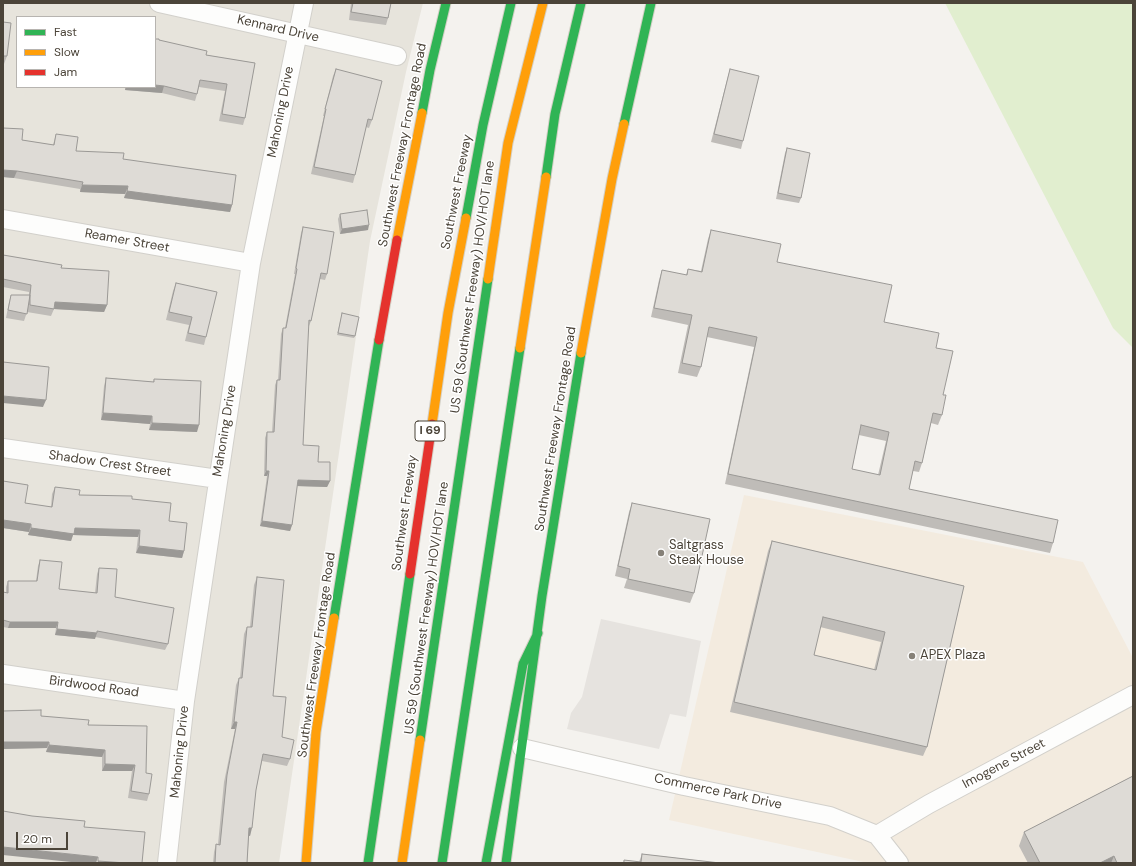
<!DOCTYPE html>
<style>
body{margin:0}
#map{position:relative;width:1136px;height:866px;overflow:hidden;background:#f4f2ee;font-family:"DM Sans",sans-serif}
canvas{display:block}
.frame{position:absolute;inset:0;border:4px solid #4b4439;pointer-events:none}
.legend{position:absolute;left:16px;top:16px;width:140px;height:72px;box-sizing:border-box;background:#fff;border:1px solid #b7b4b0;margin:0;padding:5px 7px;list-style:none;font-size:12px;color:#4b4439}
.legend li{display:flex;align-items:center;gap:8px;height:20px}
.legend b{width:20px;border:1px solid #b7b4b0}
.scale{position:absolute;left:16px;top:832px;width:52px;height:18px;box-sizing:border-box;border:2px solid #4b4439;border-top:0;padding-left:5px;font-size:12px;line-height:14px;white-space:nowrap;color:#4b4439;-webkit-text-stroke:3px #fff;paint-order:stroke}
</style>
<div id="map">
<canvas width="1136" height="866"></canvas>
<div class="frame"></div>
<ul class="legend">
<li><b style="height:5px;background:#30b455"></b>Fast</li>
<li><b style="height:5px;background:#ff9f0a"></b>Slow</li>
<li><b style="height:5px;background:#e5322d"></b>Jam</li>
</ul>
<div class="scale">20 m</div>
</div>
<script>
const ctx = document.querySelector('canvas').getContext('2d');
ctx.lineJoin = 'round';
function paint(path, color) {
  ctx.fillStyle = color;
  ctx.fill(path, 'evenodd');
}
function shape(rows) {
  const path = new Path2D();
  for (const r of rows) {
    path.moveTo(r[0], r[1]);
    for (let i = 2; i < r.length; i += 2) path.lineTo(r[i], r[i + 1]);
  }
  return path;
}
function stroke(path, color, width, dash) {
  ctx.strokeStyle = color;
  ctx.lineWidth = width;
  ctx.lineCap = dash ? 'butt' : 'round';
  ctx.setLineDash(dash || []);
  ctx.stroke(path);
}
function drawText(font, color, halo, rows, align = 'center') {
  ctx.font = font + ' "DM Sans",sans-serif';
  ctx.lineWidth = 3;
  ctx.setLineDash([]);
  ctx.textBaseline = 'middle';
  ctx.strokeStyle = halo;
  ctx.fillStyle = color;
  for (const [text, x, y, turn = 0] of rows) {
    ctx.save();
    ctx.translate(x, y);
    ctx.rotate((+turn || 0) * Math.PI / 180);
    ctx.textAlign = isNaN(turn) ? turn : align;
    if (halo) ctx.strokeText(text, 0, 0);
    ctx.fillText(text, 0, 0);
    ctx.restore();
  }
}
const residential = shape([
 [3,3,423,3,406,72,370,241,279,863,3,863],
 [17,17,155,17,155,87,17,87]
]);
const commercial = shape([
 [744,495,1083,562,1133,658,1133,863,868,863,669,820]
]);
const green = shape([
 [945,3,1133,3,1133,348,1113,328]
]);
const parking = shape([
 [601,619,701,641,686,717,670,714,659,749,567,729,571,713,582,697]
]);
const street = shape([
 [159,3,397,56],
 [3,219,251,263],
 [3,448,218,479],
 [3,674,185,701],
 [522,748,684,786,830,816,877,835,899,863],
 [877,835,929,804,1133,695],
 [167,863,185,701,251,263,304,3]
]);
const fast = shape([
 [422,113,430,70,446,3],
 [624,124,651,3],
 [546,177,555,114,581,3],
 [466,218,483,125,511,3],
 [334,618,379,340],
 [420,740,488,279],
 [368,863,410,574],
 [442,863,520,348],
 [486,863,523,664,538,633],
 [506,863,542,596,581,353]
]);
const slow = shape([
 [397,240,422,113],
 [488,279,508,143,543,3],
 [520,348,546,177],
 [581,353,612,179,624,124],
 [432,424,448,313,466,218],
 [306,863,316,732,334,618],
 [402,863,420,740]
]);
const jam = shape([
 [379,340,397,240],
 [410,574,432,424]
]);
const wall = shape([
 [351,3,391,3,388,18,386,25,349,20],
 [3,22,7,56,4,64,3,64],
 [159,40,206,55,255,63,245,118,243,125,219,121,225,91,199,87,195,101,162,93,125,90,125,87,155,87],
 [336,69,372,120,369,128,366,127,355,175,353,183,311,174,324,116,323,116,333,76],
 [730,69,743,141,741,149,711,142,728,76],
 [3,128,22,140,53,145,56,134,76,151,123,159,232,205,230,212,124,198,125,194,80,192,80,189,14,178,3,177],
 [787,148,801,198,799,203,776,199,785,153],
 [340,214,368,230,340,234,338,219],
 [303,227,327,274,325,280,320,279,311,321,309,326,308,326,303,445,318,462,330,481,327,487,297,486,292,525,290,531,260,526,267,476,264,476,265,438,267,432,272,432,275,385,277,380,278,380,281,334,283,328,285,328,295,274,294,274,301,233],
 [711,230,777,262,884,322,936,348,943,395,942,415,938,425,931,423,922,463,919,472,913,471,909,489,1053,543,1050,553,725,484,754,347,707,337,701,367,697,377,678,373,688,325,651,317,659,280,662,270,686,275,688,269,701,271,708,239],
 [859,435,886,441,878,475,852,469],
 [3,255,61,268,107,305,104,312,54,309,51,316,27,312,24,321,6,318,9,302,11,295,29,295,29,292,3,287],
 [176,283,206,337,204,345,185,341,189,325,166,320,173,291],
 [342,313,355,336,354,338,337,335],
 [106,378,153,382,154,379,197,432,149,430,150,424,101,420,104,386],
 [3,481,25,503,51,507,52,494,55,487,79,495,132,499,169,521,184,551,182,558,136,553,138,537,73,535,71,541,28,535,29,532,3,528],
 [632,503,694,593,690,603,624,588,627,579,615,576,629,512],
 [772,541,964,586,927,747,923,756,730,712,768,551],
 [820,627,881,642,874,670,814,655],
 [40,560,59,589,95,593,97,574,99,568,115,597,168,644,165,650,95,637,95,639,55,635,56,628,8,628,3,627,3,592,6,593,6,587,8,581,36,581,38,566],
 [257,577,273,696,282,737,290,759,287,766,262,761,256,790,250,836,249,835,247,863,213,863,214,852,216,844,218,844,224,782,235,729,231,729,236,685,239,678,240,678,244,634,247,627,250,627,254,585],
 [3,711,41,716,88,725,146,773,149,794,147,801,128,798,132,771,102,771,102,757,46,752,47,748,3,749],
 [1133,776,1133,863,1028,863,1019,846,1024,832],
 [642,854,720,863,623,863,624,860,639,862]
]);
const shadedWall = shape([
 [155,85,164,86,162,93,125,90,126,87,155,87],
 [3,170,17,171,14,178,3,177],
 [82,185,128,186,125,194,80,192],
 [127,191,232,205,230,212,124,198],
 [369,225,368,230,340,234,342,229],
 [55,302,107,305,104,312,54,309],
 [3,396,46,400,43,407,3,403],
 [103,413,152,416,150,424,101,420],
 [152,423,199,425,197,432,149,430],
 [266,471,269,471,267,476,264,476],
 [298,480,330,481,327,487,296,486],
 [3,520,31,524,29,532,3,528],
 [262,521,292,525,290,531,260,526],
 [31,528,75,528,140,530,138,537,73,535,71,541,28,535],
 [139,546,184,551,182,558,136,553],
 [10,622,58,622,56,628,8,628],
 [57,629,97,633,95,639,55,635],
 [234,722,237,722,235,729,231,729],
 [3,742,49,742,47,748,3,749],
 [49,745,105,750,102,757,46,752],
 [105,764,135,765,132,771,102,771],
 [249,828,252,828,250,836,246,835],
 [3,847,98,857,96,863,81,863,3,855],
 [1114,856,1111,863,1100,863],
 [98,861,126,863,97,863]
]);
const building = shape([
 [353,3,391,3,388,18,351,12,353,3],
 [3,22,11,23,7,56,3,56,3,22],
 [155,39,159,39,159,40,207,51,206,55,255,63,245,118,222,114,227,84,200,80,197,94,164,86,155,85,155,39],
 [336,69,382,81,372,120,368,119,355,175,314,167,326,109,325,109,336,69],
 [730,69,759,76,743,141,714,134,730,69],
 [3,128,23,129,22,140,54,145,56,134,78,137,76,151,124,153,123,159,236,175,232,205,127,191,128,186,82,185,83,182,17,171,3,170,3,128],
 [787,148,810,153,801,198,778,193,787,148],
 [367,210,369,225,342,229,340,214,367,210],
 [303,227,334,232,327,274,321,273,311,321,309,320,303,445,319,446,318,462,330,462,330,481,298,480,292,525,262,521,269,471,266,471,267,432,274,432,277,380,280,380,283,328,286,328,297,269,296,268,303,227],
 [711,230,781,244,777,262,892,285,884,322,939,333,936,348,953,351,943,395,946,395,942,415,933,413,922,463,915,461,909,489,1058,520,1053,543,728,474,757,337,709,327,701,367,682,363,692,315,654,308,662,270,687,275,688,269,702,272,711,230],
 [861,425,889,432,880,475,852,469,861,425],
 [3,255,62,265,61,268,109,271,107,305,55,302,54,309,30,305,30,295,27,314,8,310,11,295,30,295,31,285,3,279,3,255],
 [176,283,217,292,206,337,188,333,192,317,169,312,176,283],
 [342,313,359,317,355,336,338,333,342,313],
 [3,362,49,367,46,400,3,396,3,362],
 [106,378,154,382,154,379,201,381,199,425,152,423,152,416,103,413,106,378],
 [3,481,28,485,25,503,52,507,55,487,80,490,79,495,132,496,132,499,171,503,169,521,187,523,184,551,139,546,140,530,75,528,74,534,31,528,31,524,3,520,3,481],
 [632,503,710,519,694,593,628,579,630,569,618,566,632,503],
 [772,541,964,586,927,747,734,702,772,541],
 [823,617,885,632,876,670,814,655,823,617],
 [40,560,62,562,59,589,97,593,99,568,117,569,115,597,174,608,168,644,97,631,97,633,57,629,58,622,10,622,3,620,3,592,8,593,8,581,37,581,40,560],
 [257,577,284,580,273,696,286,697,282,737,294,740,290,759,263,754,256,790,252,828,249,828,247,863,215,863,216,844,220,845,227,775,237,722,234,722,239,678,242,678,247,627,252,627,257,577],
 [41,710,41,716,89,720,88,725,147,726,146,773,152,774,149,794,131,791,135,765,105,764,105,750,49,745,49,742,3,742,3,711,41,710],
 [1133,776,1133,863,1117,863,1114,856,1100,863,1040,863,1024,832,1133,776],
 [3,811,32,816,85,821,84,827,145,832,142,863,126,863,98,861,98,857,3,847,3,811],
 [642,854,720,863,624,863,624,860,641,862,642,854]
]);
const markers = [
 [661,553,4,"#868178"],
 [912,656,4,"#868178"]
];
const shields = [
 [430,431,30]
];
const shieldNames = [
 ["I 69",430,431]
];
const streetNames = [
 ["Kennard Drive",278,29,13],
 ["Mahoning Drive",281,112,-79],
 ["Southwest Freeway Frontage Road",403,145,-79],
 ["Southwest Freeway",457,192,-79],
 ["Reamer Street",127,241,10],
 ["US 59 (Southwest Freeway) HOV/HOT lane",473,287,-82],
 ["Southwest Freeway Frontage Road",556,429,-81],
 ["Mahoning Drive",225,431,-81],
 ["Shadow Crest Street",110,464,8],
 ["Southwest Freeway",405,513,-82],
 ["US 59 (Southwest Freeway) HOV/HOT lane",427,608,-82],
 ["Southwest Freeway Frontage Road",317,655,-82],
 ["Birdwood Road",94,687,8],
 ["Mahoning Drive",180,752,-84],
 ["Imogene Street",1004,764,-28],
 ["Commerce Park Drive",718,792,12]
];
const poiNames = [
 ["Saltgrass",669,546],
 ["Steak House",669,561],
 ["APEX Plaza",920,656]
];
paint(residential, '#e7e4dc');
paint(commercial, '#f3ebdf');
paint(green, '#e1eecf');
paint(parking, '#e6e3df');
stroke(street, '#d2d0cb', 20);
stroke(fast, '#d3cfc5', 11);
stroke(slow, '#d3cfc5', 11);
stroke(jam, '#d3cfc5', 11);
stroke(street, '#fdfdfc', 18);
stroke(fast, '#30b455', 9);
stroke(slow, '#ff9f0a', 9);
stroke(jam, '#e5322d', 9);
paint(wall, '#bfbcb8');
paint(shadedWall, '#9b9996');
paint(building, '#dedbd6');
stroke(building, '#9b9996', 1);
for (const [x, y, r, color] of markers) {
  const dot = new Path2D();
  dot.arc(x, y, r, 0, 2 * Math.PI);
  ctx.fillStyle = color;
  ctx.fill(dot);
  stroke(dot, '#fff', 1.5);
}
for (const [x, y, w] of shields) {
  const box = new Path2D();
  box.roundRect(x - w / 2, y - 10, w, 20, 3);
  ctx.fillStyle = '#fff';
  ctx.fill(box);
  stroke(box, '#4b4439', 1);
}
drawText('bold 12px', '#4b4439', null, shieldNames);
drawText('13px', '#4b4439', '#fff', streetNames);
drawText('13px', '#4b4439', '#fff', poiNames, 'left');
</script>
